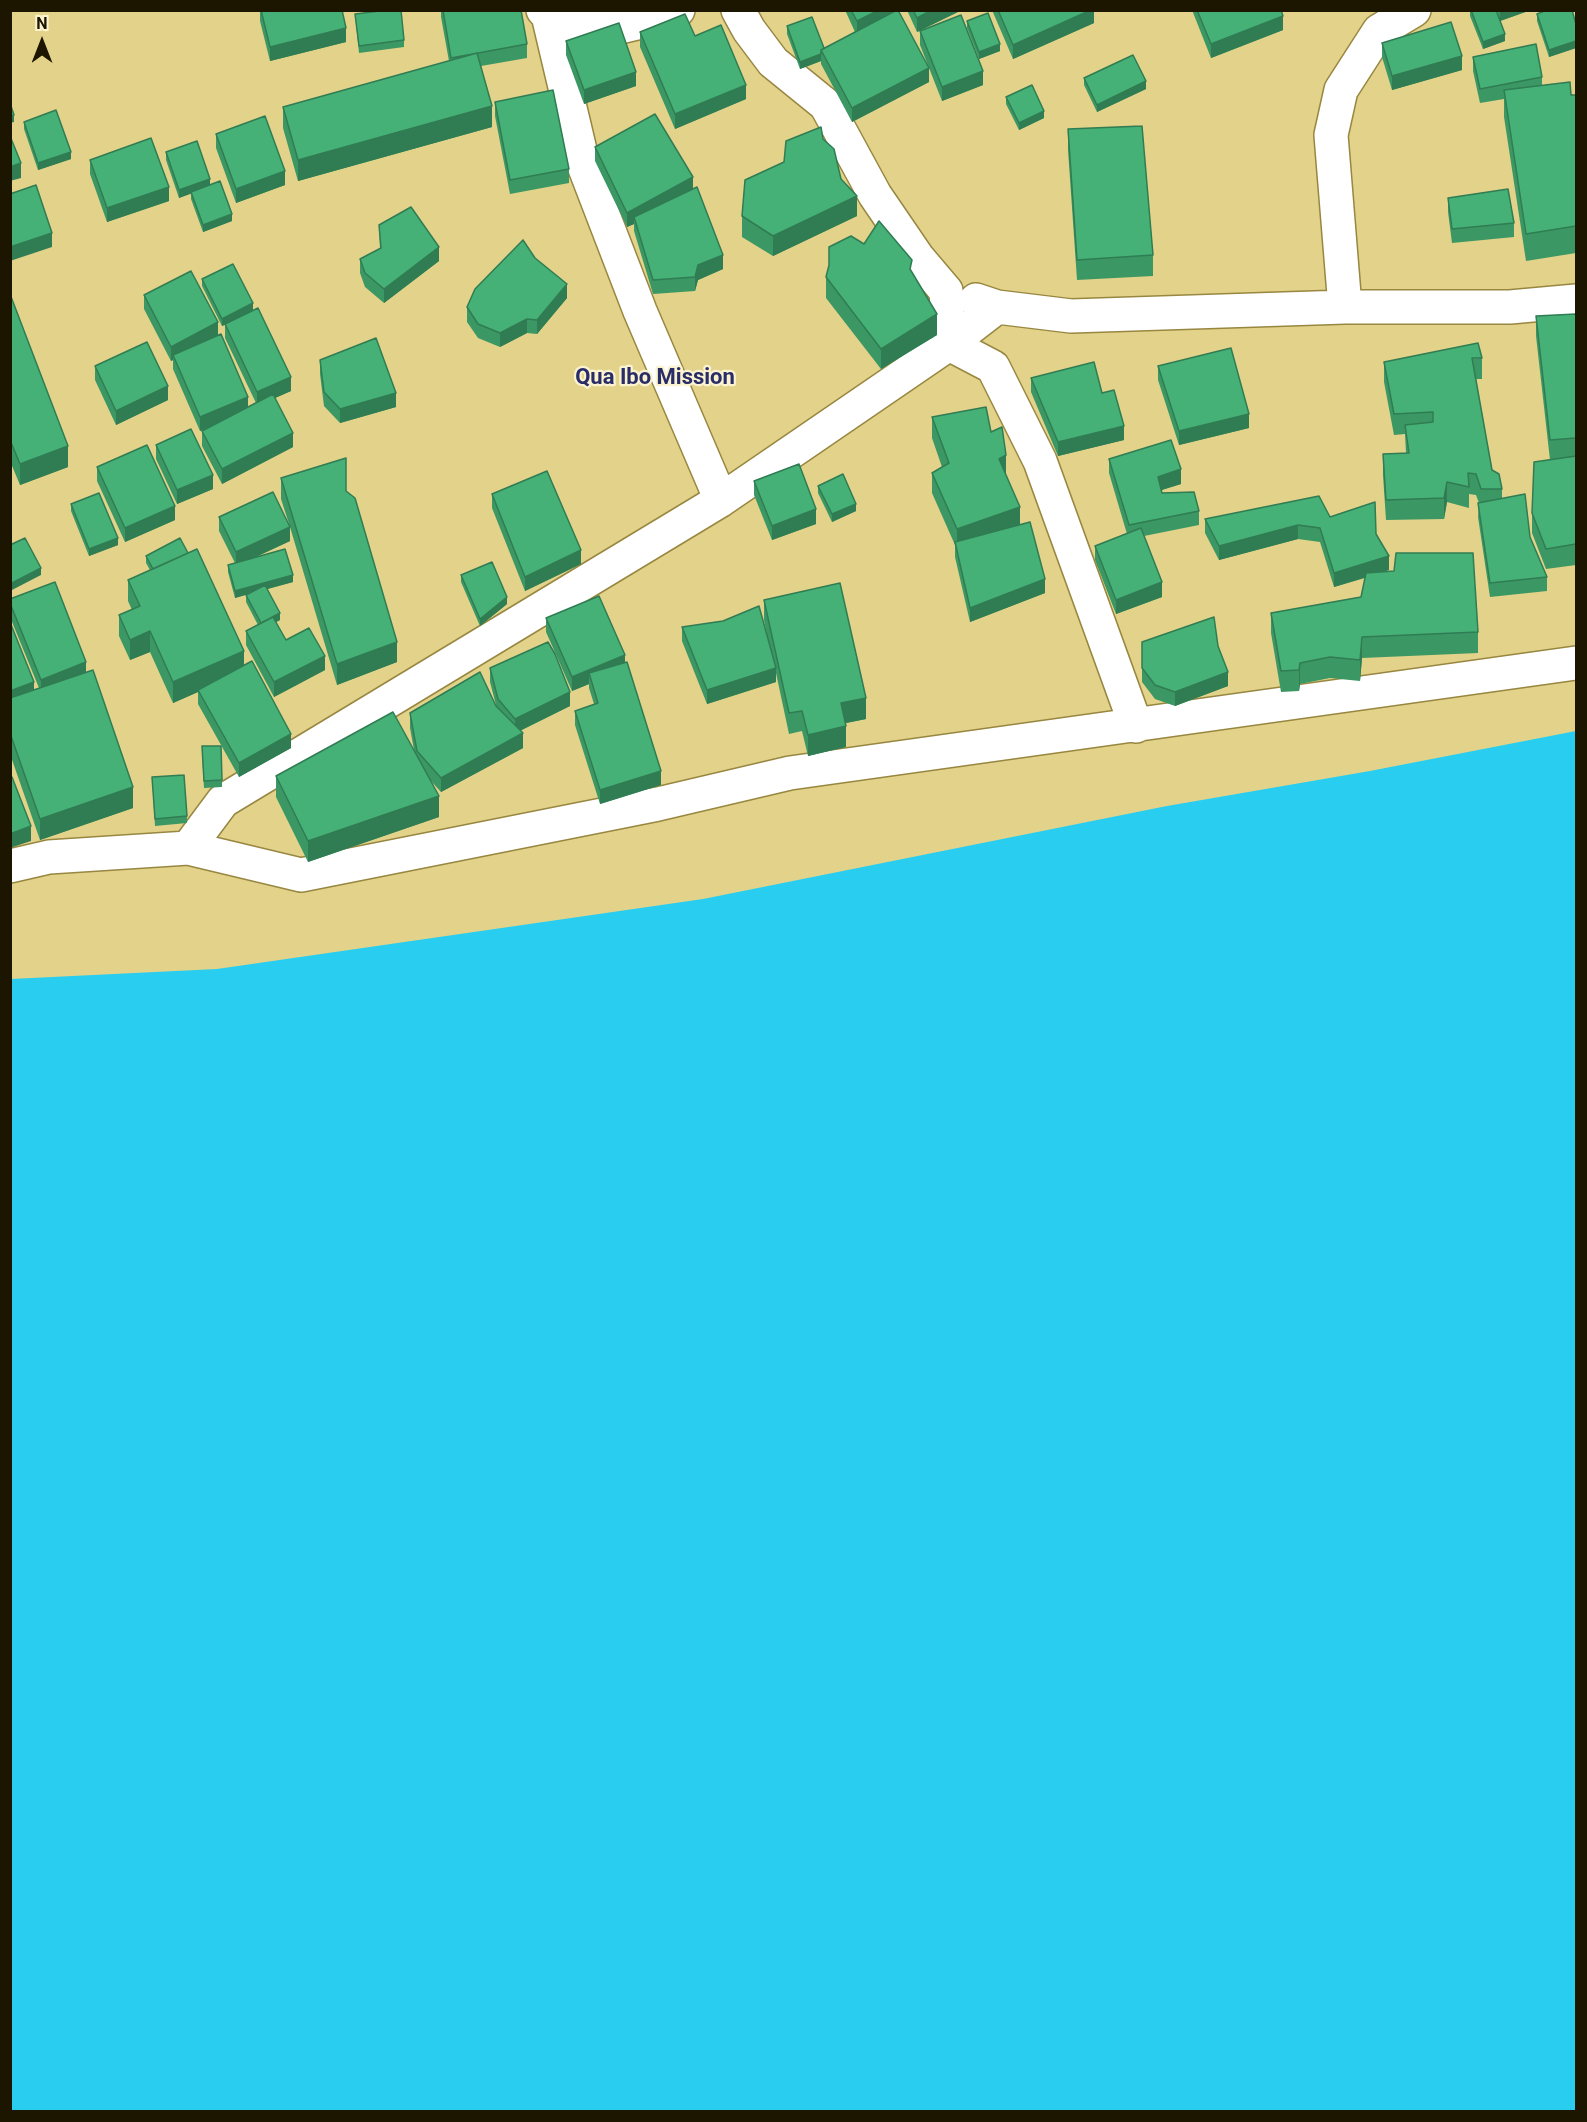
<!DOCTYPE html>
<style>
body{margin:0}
#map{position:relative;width:1587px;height:2122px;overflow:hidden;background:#e3d28a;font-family:Roboto,sans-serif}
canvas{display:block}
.frame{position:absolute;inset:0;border:12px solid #1c1500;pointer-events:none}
.north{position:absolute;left:12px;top:12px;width:60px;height:60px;-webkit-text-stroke:4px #fbf3d0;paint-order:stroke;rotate:0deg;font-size:16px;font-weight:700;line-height:24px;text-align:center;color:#1c1500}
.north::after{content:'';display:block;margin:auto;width:21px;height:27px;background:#1c1500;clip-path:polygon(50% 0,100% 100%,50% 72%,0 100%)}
</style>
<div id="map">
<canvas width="1587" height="2122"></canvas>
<div class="frame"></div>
<div class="north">N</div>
</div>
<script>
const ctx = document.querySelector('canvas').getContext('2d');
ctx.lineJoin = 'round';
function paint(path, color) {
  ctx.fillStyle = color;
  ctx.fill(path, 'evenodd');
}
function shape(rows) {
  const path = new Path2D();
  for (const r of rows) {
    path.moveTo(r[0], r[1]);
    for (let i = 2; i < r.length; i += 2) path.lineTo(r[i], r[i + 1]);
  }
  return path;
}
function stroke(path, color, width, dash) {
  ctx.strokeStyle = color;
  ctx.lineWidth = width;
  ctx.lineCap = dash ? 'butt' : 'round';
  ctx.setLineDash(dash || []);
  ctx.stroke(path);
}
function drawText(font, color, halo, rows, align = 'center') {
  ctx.font = font + ' Roboto,sans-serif';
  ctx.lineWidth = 4.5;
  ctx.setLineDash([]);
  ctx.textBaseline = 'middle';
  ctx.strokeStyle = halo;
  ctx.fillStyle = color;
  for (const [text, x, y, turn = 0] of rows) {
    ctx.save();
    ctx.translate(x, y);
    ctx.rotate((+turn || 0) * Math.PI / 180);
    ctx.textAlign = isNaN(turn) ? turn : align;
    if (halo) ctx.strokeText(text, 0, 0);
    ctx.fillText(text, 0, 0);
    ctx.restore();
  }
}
const water = shape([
 [1576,731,1576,2111,11,2111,11,979,217,969,703,899,1167,806,1370,771]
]);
const street = shape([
 [543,10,548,15,581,27,616,28,658,18,678,10],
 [738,10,749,30,773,62,826,105,875,195,918,258,946,291,949,344,993,367,1040,461,1136,726],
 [548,15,583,163,640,311,721,500],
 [976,300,997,307,1071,316,1345,307,1510,307,1576,301],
 [1345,307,1331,135,1341,90,1379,31,1414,10],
 [188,848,223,801,721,500,949,344,997,307],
 [10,866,49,857,188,848,301,875,658,804,790,773,1576,663]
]);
const wall = shape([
 [260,10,342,10,346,42,270,61,260,21],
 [441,10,521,10,527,44,527,58,481,66,492,127,298,181,283,128,283,107,449,61,441,17],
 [845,10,898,10,929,82,852,122,821,64,821,61,800,69,787,34,787,26,824,48,855,32],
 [907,10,960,10,960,11,917,32],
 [992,10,1094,10,1094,23,1013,59],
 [1192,10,1281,10,1283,30,1211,58],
 [1470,10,1496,10,1499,19,1497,10,1531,10,1500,21,1505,41,1483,49,1470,16],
 [355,14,404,40,404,47,359,53],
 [1537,14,1576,24,1576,48,1549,57,1537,21],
 [967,21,1000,51,979,59,967,28],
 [920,31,983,85,942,101,920,45],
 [640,32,695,36,746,99,675,129,640,47],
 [566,41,636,86,584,104,566,55],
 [1382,43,1462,70,1392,90,1382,57],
 [1473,57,1542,77,1542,86,1571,95,1576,95,1576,253,1526,261,1504,117,1504,99,1480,103,1473,71],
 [1084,78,1146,89,1097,112,1084,85],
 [1006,97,1044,118,1019,130,1006,104],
 [495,102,569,169,569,183,510,194,495,116],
 [24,122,71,159,38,170,24,129],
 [1068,129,1153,255,1153,276,1077,280,1068,150],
 [216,134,285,185,236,203,216,148],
 [823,139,857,216,773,256,742,237,742,216,784,162],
 [595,147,693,189,723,269,698,280,695,291,653,294,634,231,634,224,627,227,595,161],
 [166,152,210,185,232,221,203,232,191,199,191,193,179,198,166,160],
 [90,160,169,201,107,222,90,174],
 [1448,198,1514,223,1514,237,1452,243,1448,212],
 [379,225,439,261,384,303,365,287,360,273,360,259,380,249],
 [535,258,567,298,537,334,527,333,500,347,478,338,467,322,467,307],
 [912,272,937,335,881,369,826,298,826,277],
 [202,279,253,311,291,391,275,398,293,447,222,484,202,446,202,431,209,428,200,431,173,369,173,360,171,361,144,309,144,295,218,335,248,407,256,403,225,338,225,325,222,326,202,286],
 [10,294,68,467,20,485,10,461],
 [1576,314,1576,565,1546,569,1532,533,1532,513,1550,460,1536,336,1536,316],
 [1482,358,1482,379,1476,379,1492,470,1502,489,1502,498,1530,537,1547,577,1547,591,1490,597,1478,517,1479,503,1476,495,1469,494,1469,508,1447,502,1444,519,1386,520,1383,475,1383,454,1406,453,1405,434,1394,435,1384,382,1384,362],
 [320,360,396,407,340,423,324,406,320,374],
 [95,366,168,400,116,425,95,380],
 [1158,366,1249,428,1179,445,1158,380],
 [1031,378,1102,393,1124,440,1058,456,1031,392],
 [932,417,1006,476,1020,524,1045,593,970,622,955,557,955,545,932,493,932,473,942,467,932,438],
 [156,445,213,489,177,504,156,459],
 [1109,459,1181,484,1162,490,1162,493,1199,511,1199,525,1144,536,1162,597,1116,614,1095,560,1095,546,1127,534,1109,473],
 [97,467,175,520,125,542,97,481],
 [281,478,346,491,397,662,337,685,290,527,290,541,256,557,293,582,267,589,280,620,276,622,286,640,325,670,274,697,246,645,246,631,258,625,246,602,246,595,247,594,235,598,228,572,228,565,235,563,219,531,219,517,290,527,281,499],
 [754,481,816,524,772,540,754,495],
 [818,486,856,511,832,522,818,493],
 [492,494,581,564,525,591,492,508],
 [71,504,118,545,89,556,71,511],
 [1330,517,1376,534,1389,570,1385,571,1478,632,1478,653,1362,658,1360,681,1330,678,1300,684,1299,691,1281,692,1271,633,1271,613,1361,597,1365,578,1334,587,1320,542,1298,539,1219,560,1205,533,1205,519],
 [146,556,244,665,291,748,239,777,198,704,198,692,173,703,150,652,130,660,119,636,119,615,132,610,128,601,128,580,150,570,146,563],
 [461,575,507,604,480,626,461,582],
 [10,599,86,672,133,808,40,840,10,754,10,622,34,690,39,688,10,617],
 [764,600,866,719,846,723,846,747,808,756,802,731,789,734,776,673,776,682,707,704,682,641,682,627,769,644,764,620],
 [546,618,625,662,661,785,600,804,575,725,575,711,594,704,589,688,589,684,572,691,546,632],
 [1142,642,1218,646,1228,686,1175,706,1155,699,1142,682],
 [490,668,570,706,520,731,523,748,441,792,431,781,439,817,308,862,276,797,276,776,414,750,410,728,410,713,496,705,490,682],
 [202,753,222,780,222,787,204,788],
 [152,777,187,816,187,823,155,826]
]);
const shadedWall = shape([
 [879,10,898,10,857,36,857,21],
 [932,10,960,10,960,11,917,32,917,18],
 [1091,10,1094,10,1094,23,1013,59,1013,45],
 [1500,10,1531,10,1500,21],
 [1283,16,1283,30,1211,58,1211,44],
 [346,28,346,42,270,61,270,47],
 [1505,34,1505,41,1483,49,1483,42],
 [1576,41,1576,48,1549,57,1549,50],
 [1000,44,1000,51,979,59,979,52],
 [821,54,821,61,800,69,800,62],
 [1462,56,1462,70,1392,90,1392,76],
 [929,68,929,82,852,122,852,108],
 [983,71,983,85,942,101,942,87],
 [636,72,636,86,584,104,584,90],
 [1146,81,1146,89,1097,112,1097,105],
 [746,85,746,99,675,129,675,114],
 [492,106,492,127,298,181,298,160],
 [1044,111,1044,118,1019,130,1019,123],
 [14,115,14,122,10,123,10,116],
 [71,152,71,159,38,170,38,163],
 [21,163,21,178,10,181,10,167],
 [285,171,285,185,236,203,236,189],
 [693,177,693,191,634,217,634,224,627,227,627,213],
 [210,179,210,187,179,198,179,190],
 [169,187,169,201,107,222,107,208],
 [857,196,857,216,773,256,773,236],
 [232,214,232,221,203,232,203,225],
 [52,233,52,247,10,261,10,247],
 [439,247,439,261,384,303,384,289],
 [723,255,723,269,698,280,695,291,695,277,698,265],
 [567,284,567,298,537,334,537,320],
 [253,303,253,311,222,326,222,319],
 [937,314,937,335,881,369,881,349],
 [527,319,527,333,500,347,500,333],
 [218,322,218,336,173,355,173,360,171,361,171,347],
 [291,377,291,391,257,406,257,392],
 [168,386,168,400,116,425,116,411],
 [396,393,396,407,340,423,340,409],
 [248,397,248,411,200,431,200,417],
 [1249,414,1249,428,1179,445,1179,431],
 [1124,426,1124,440,1058,456,1058,442],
 [293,433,293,447,222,484,222,469],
 [68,446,68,467,20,485,20,464],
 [1006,455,1006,476,999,459],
 [1181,469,1181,484,1158,491,1158,477],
 [213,475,213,489,177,504,177,490],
 [1447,482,1447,502,1444,519,1444,498],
 [856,504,856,511,832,522,832,514],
 [175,506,175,520,125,542,125,528],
 [1020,507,1020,528,957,549,957,529],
 [816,509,816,524,772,540,772,526],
 [1298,525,1298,539,1219,560,1219,546],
 [290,527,290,541,236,566,236,552],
 [118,538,118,545,89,556,89,549],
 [581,550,581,564,525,591,525,577],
 [1389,556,1389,570,1334,587,1334,573],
 [41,568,41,575,10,591,10,584],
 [293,575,293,582,235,598,235,591],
 [1045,579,1045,593,970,622,970,608],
 [1162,582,1162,597,1116,614,1116,600],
 [507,597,507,604,480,626,480,619],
 [280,613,280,620,261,630,261,623],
 [150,631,150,652,130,660,130,640],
 [1362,637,1362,658,1360,681,1360,660],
 [397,642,397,662,337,685,337,664],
 [244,651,244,671,198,690,198,692,173,703,173,682],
 [625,655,625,669,589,673,589,684,572,691,572,677],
 [325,656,325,670,274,697,274,682],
 [86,662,86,677,41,694,41,680],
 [1300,663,1300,684,1299,691,1299,670],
 [776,668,776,682,707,704,707,690],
 [1228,672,1228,686,1175,706,1175,692],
 [34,682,34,697,10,705,10,691],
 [570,692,570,706,515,733,515,719],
 [866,698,866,719,841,724,841,703],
 [846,726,846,747,808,756,808,735],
 [523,733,523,748,441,792,441,778],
 [291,734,291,748,239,777,239,763],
 [661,771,661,785,600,804,600,790],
 [133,787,133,808,40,840,40,819],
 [439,796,439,817,308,862,308,841],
 [31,826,31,841,10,848,10,834]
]);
const building = shape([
 [261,10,342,10,346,28,270,47,261,10],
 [388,10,401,10,404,40,359,46,355,14,388,10],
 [443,10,521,10,527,44,451,58,443,10],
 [851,10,879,10,857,21,851,10],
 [897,10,898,10,929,68,852,108,821,50,897,10],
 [913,10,932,10,917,18,913,10],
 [998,10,1091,10,1013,45,998,10],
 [1197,10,1281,10,1283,16,1211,44,1197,10],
 [1471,10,1496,10,1505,34,1483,42,1471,10],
 [1547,10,1572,10,1576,24,1576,41,1549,50,1537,14,1547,10],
 [988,13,1000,44,979,52,967,21,988,13],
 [685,14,695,36,721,25,746,85,675,114,640,32,685,14],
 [961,15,983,71,942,87,920,31,961,15],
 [812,17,824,48,821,50,821,54,800,62,787,26,812,17],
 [1451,22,1462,56,1392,76,1382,43,1451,22],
 [619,23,636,72,584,90,566,41,619,23],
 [1536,44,1542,77,1480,89,1473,57,1536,44],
 [477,53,492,106,298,160,283,107,477,53],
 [1133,55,1146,81,1097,105,1084,78,1133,55],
 [1570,82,1571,95,1576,95,1576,226,1526,234,1504,90,1570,82],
 [1032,85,1044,111,1019,123,1006,97,1032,85],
 [553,90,569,169,510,180,495,102,553,90],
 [10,103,14,115,10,116,10,103],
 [56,110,71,152,38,163,24,122,56,110],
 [655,114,693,177,627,213,595,147,655,114],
 [265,116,285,171,236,189,216,134,265,116],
 [1142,126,1153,255,1077,260,1068,129,1142,126],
 [821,127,823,139,834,149,841,179,857,196,773,236,742,216,745,180,784,162,786,141,821,127],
 [10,136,21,163,10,167,10,136],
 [151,138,169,187,107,208,90,160,151,138],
 [197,141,210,179,179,190,166,152,197,141],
 [220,181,232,214,203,225,191,192,220,181],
 [36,185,52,233,10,247,10,194,36,185],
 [697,187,723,255,698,265,695,277,653,280,634,217,697,187],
 [1508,189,1514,223,1452,229,1448,198,1508,189],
 [411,207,439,247,384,289,365,273,360,259,381,248,379,225,411,207],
 [879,221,912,260,910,269,937,314,881,349,826,277,829,265,829,247,851,236,864,244,879,221],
 [523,240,535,258,567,284,537,320,527,319,500,333,478,324,467,307,475,289,523,240],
 [233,264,253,303,222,319,202,279,233,264],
 [191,271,218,322,171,347,144,295,191,271],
 [10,294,68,446,20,464,10,440,10,294],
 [258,308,291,377,257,392,225,324,258,308],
 [1576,314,1576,438,1550,440,1536,316,1576,314],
 [221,334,248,397,200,417,173,355,221,334],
 [376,338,396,393,340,409,324,392,320,360,376,338],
 [147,342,168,386,116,411,95,366,147,342],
 [1478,343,1482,358,1472,358,1492,470,1499,474,1502,489,1481,489,1476,474,1468,473,1469,487,1447,482,1444,498,1386,500,1383,454,1409,453,1405,425,1433,422,1433,412,1394,414,1384,362,1478,343],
 [1231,348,1249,414,1179,431,1158,366,1231,348],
 [1094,362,1102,393,1114,390,1124,426,1058,442,1031,378,1094,362],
 [273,394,293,433,222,469,202,431,273,394],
 [986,407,991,432,1002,427,1006,455,999,459,1020,507,957,529,932,473,949,463,932,417,986,407],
 [191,429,213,475,177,490,156,445,191,429],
 [1171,440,1181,469,1158,477,1162,493,1194,492,1199,511,1129,525,1109,459,1171,440],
 [147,445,175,506,125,528,97,467,147,445],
 [1576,456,1576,544,1546,549,1532,513,1534,462,1576,456],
 [346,458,346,491,355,498,397,642,337,664,281,478,346,458],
 [799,464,816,509,772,526,754,481,799,464],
 [547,471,581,550,525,577,492,494,547,471],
 [843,474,856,504,832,514,818,486,843,474],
 [273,492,290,527,236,552,219,517,273,492],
 [99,493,118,538,89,549,71,504,99,493],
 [1525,494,1530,537,1547,577,1490,583,1478,503,1525,494],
 [1319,496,1330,517,1375,502,1376,534,1389,556,1334,573,1320,528,1298,525,1219,546,1205,519,1319,496],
 [1030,522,1045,579,970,608,955,542,1030,522],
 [1141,528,1162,582,1116,600,1095,546,1141,528],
 [25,538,41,568,10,584,10,545,25,538],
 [180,538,188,553,153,569,146,556,180,538],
 [197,549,244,651,173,682,150,631,130,640,119,615,140,606,128,580,197,549],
 [285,549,293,575,235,591,228,565,285,549],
 [1396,553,1473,553,1478,632,1362,637,1360,660,1330,657,1300,663,1299,670,1281,671,1271,613,1361,597,1366,573,1394,571,1396,553],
 [492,562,507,597,480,619,461,575,492,562],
 [55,582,86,662,41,680,10,603,10,599,55,582],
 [840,583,866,698,841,703,846,726,808,735,802,711,789,713,764,600,840,583],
 [265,585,280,613,261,623,246,595,265,585],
 [599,596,625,655,572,677,546,618,599,596],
 [759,606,776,668,707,690,682,627,723,621,759,606],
 [273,617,286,640,309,628,325,656,274,682,246,631,273,617],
 [1214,617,1218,646,1228,672,1175,692,1155,685,1142,668,1142,642,1214,617],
 [10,622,34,682,10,691,10,622],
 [548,642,555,654,570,692,515,719,498,699,490,668,548,642],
 [252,661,291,734,239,763,198,690,252,661],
 [627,662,661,771,600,790,575,711,598,703,589,673,627,662],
 [93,670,133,787,40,819,10,733,10,698,93,670],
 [480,672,496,706,523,733,441,778,417,751,410,713,480,672],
 [393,712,439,796,308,841,276,776,393,712],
 [202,746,221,746,222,780,204,781,202,746],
 [184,775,187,816,155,819,152,777,184,775],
 [10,777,12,777,31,826,10,834,10,777]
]);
const quarterNames = [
 ["Qua Ibo Mission",655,378]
];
paint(water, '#29cdef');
stroke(street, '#988740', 36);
stroke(street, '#fff', 33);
paint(wall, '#3b9865');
paint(shadedWall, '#307c53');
paint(building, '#45b176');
stroke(building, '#307c53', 1.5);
drawText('bold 22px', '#292d67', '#fbf3d0', quarterNames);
</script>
